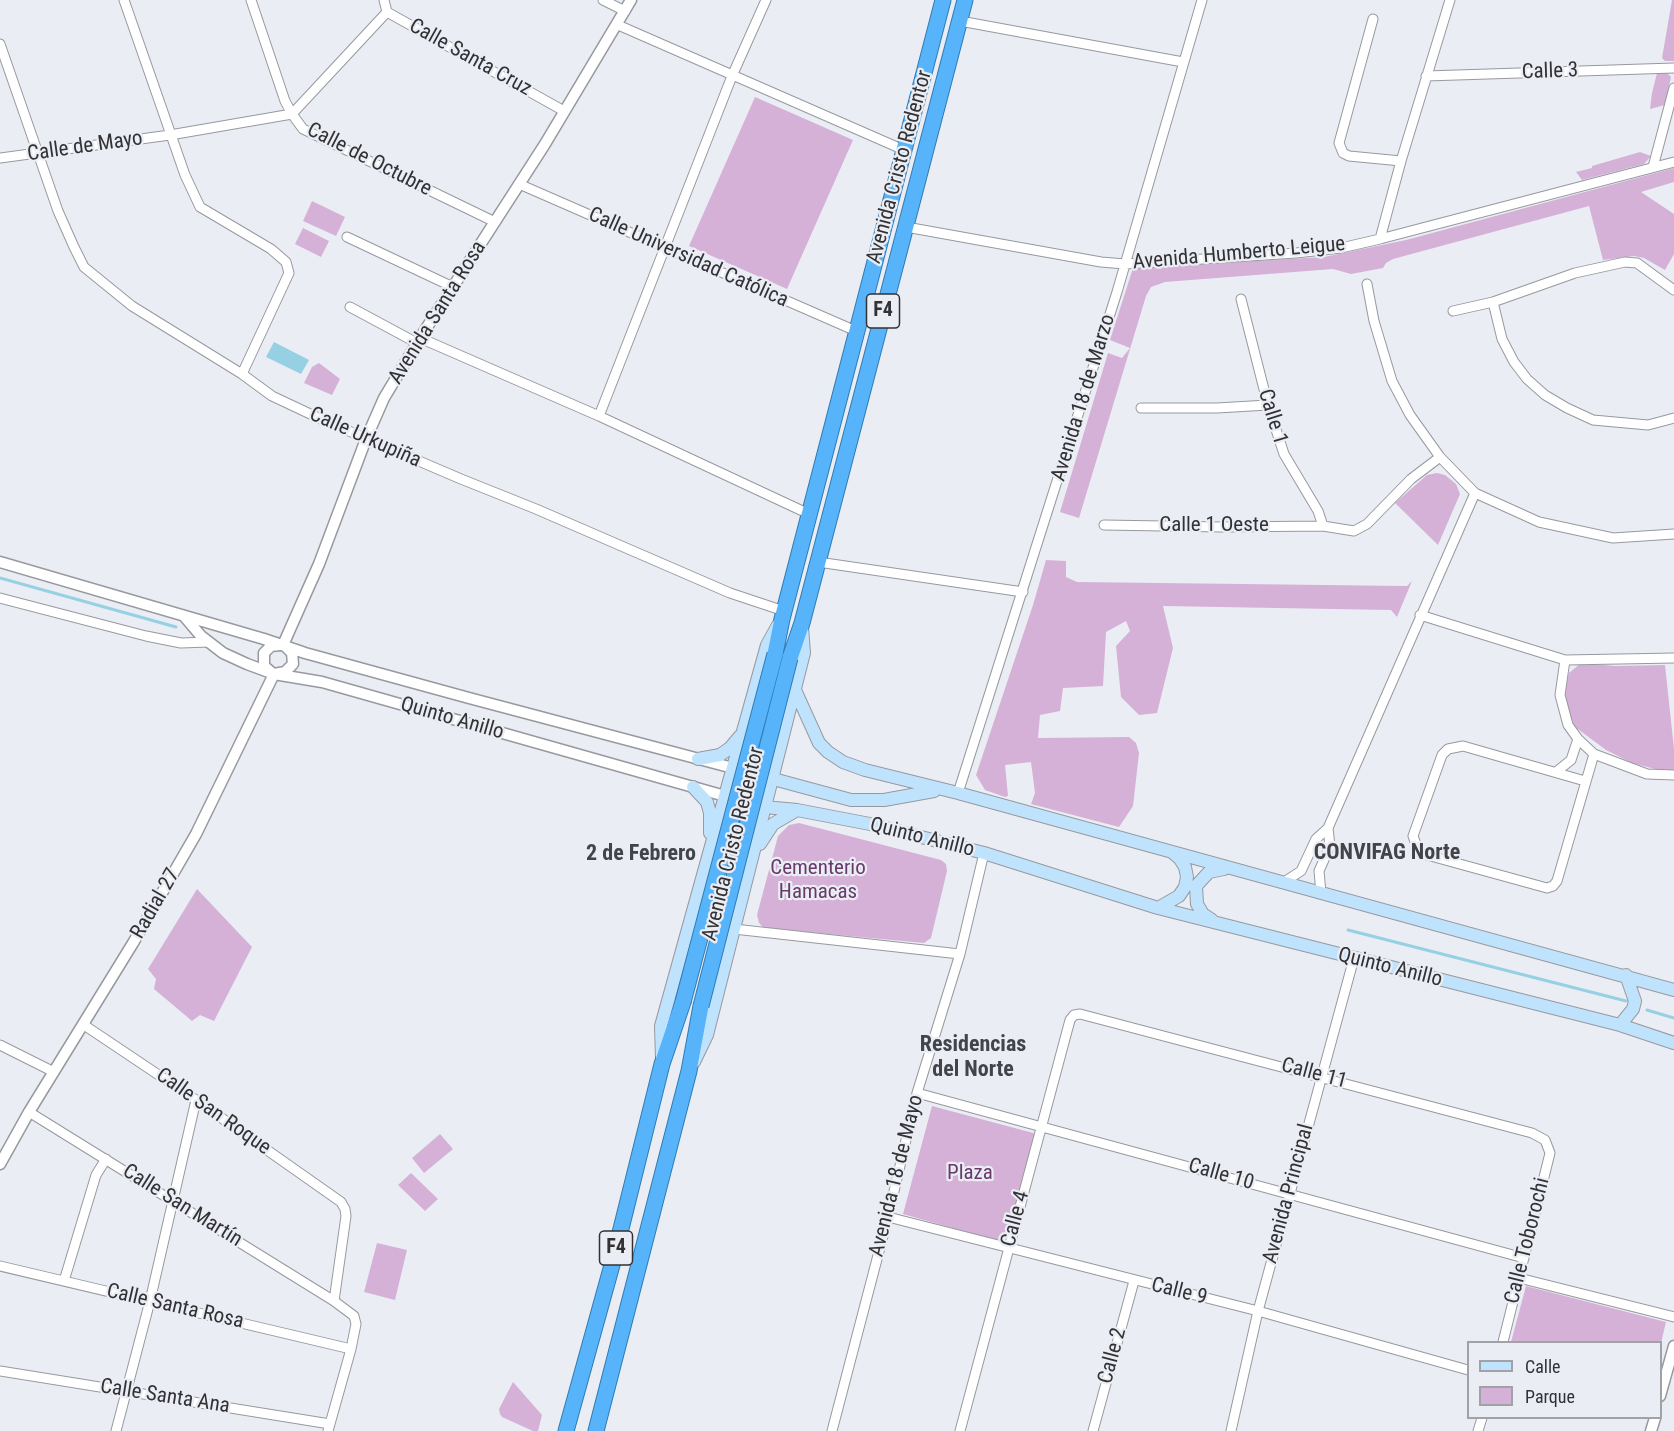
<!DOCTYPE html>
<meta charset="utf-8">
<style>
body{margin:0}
#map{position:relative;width:1674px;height:1431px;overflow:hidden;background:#ebedf4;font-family:"Roboto Condensed",sans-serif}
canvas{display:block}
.legend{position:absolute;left:1467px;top:1341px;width:195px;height:78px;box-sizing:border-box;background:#ebedf4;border:2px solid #a1a2a8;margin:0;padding:8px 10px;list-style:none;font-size:18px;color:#323235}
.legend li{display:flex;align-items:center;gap:12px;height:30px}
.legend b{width:30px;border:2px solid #a1a2a8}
</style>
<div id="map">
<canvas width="1674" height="1431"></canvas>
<ul class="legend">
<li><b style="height:8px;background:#c0e3fd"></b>Calle</li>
<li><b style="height:16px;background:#d5b1d7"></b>Parque</li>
</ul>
</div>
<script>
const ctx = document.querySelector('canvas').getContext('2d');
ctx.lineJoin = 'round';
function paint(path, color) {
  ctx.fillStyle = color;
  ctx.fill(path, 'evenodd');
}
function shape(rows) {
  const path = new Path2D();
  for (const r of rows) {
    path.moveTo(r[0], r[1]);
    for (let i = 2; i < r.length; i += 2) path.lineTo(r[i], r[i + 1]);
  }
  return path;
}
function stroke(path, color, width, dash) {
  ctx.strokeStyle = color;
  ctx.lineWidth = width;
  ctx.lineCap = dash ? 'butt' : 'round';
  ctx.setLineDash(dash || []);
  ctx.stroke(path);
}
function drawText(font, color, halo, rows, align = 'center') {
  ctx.font = font + ' "Roboto Condensed",sans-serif';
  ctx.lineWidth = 4.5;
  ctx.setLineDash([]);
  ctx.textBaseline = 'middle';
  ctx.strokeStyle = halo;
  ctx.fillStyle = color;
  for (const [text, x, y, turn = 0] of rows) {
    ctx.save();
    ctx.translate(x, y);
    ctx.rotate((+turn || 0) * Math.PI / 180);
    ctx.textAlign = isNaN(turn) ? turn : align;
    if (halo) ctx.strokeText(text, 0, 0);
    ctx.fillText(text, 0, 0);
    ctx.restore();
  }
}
const green = shape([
 [1672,0,1674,0,1674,61,1665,61,1662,58],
 [1657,73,1667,73,1671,77,1665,105,1650,109,1652,93],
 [755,97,853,140,787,289,689,246],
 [1640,152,1651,156,1644,164,1582,180,1576,172,1592,168,1592,166],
 [1674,168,1674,182,1641,192,1674,214,1674,254,1665,270,1644,258,1634,256,1603,260,1589,206,1393,259,1386,263,1383,268,1351,274,1333,269,1165,282,1151,287,1146,296,1079,518,1060,512,1108,353,1122,358,1130,348,1110,340,1133,268,1324,257,1406,240],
 [312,201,345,217,336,236,303,221],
 [303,228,329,241,321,257,295,244],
 [319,363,340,379,332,395,304,383,312,367],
 [1437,473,1445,475,1456,484,1460,494,1438,545,1395,503,1427,475],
 [1046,560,1066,561,1066,577,1077,582,1407,586,1412,581,1397,617,1391,610,1163,606,1173,648,1157,713,1139,715,1121,697,1116,646,1130,631,1126,621,1106,632,1103,686,1063,688,1060,711,1040,715,1038,738,1129,737,1136,743,1139,753,1133,806,1119,827,1031,804,1035,793,1031,762,1005,765,1008,796,1005,797,985,790,976,775,1033,605],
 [1581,663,1615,666,1665,665,1674,749,1674,770,1655,769,1632,763,1606,750,1575,727,1567,708,1564,694,1569,673],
 [799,823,941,860,946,864,947,871,931,938,924,943,764,928,759,923,757,915,778,836,789,825],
 [197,889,252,947,214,1021,200,1015,192,1021,154,989,156,979,148,969],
 [932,1106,1037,1134,1009,1237,995,1240,903,1214],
 [440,1134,453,1149,424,1173,412,1158],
 [411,1173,438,1199,425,1211,398,1185],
 [377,1243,407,1250,395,1300,364,1292],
 [1526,1286,1666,1322,1661,1343,1511,1342],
 [513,1382,542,1415,538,1431,533,1431,502,1417,500,1414,499,1409]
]);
const water = shape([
 [274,342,309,360,301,374,266,357]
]);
const stream = shape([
 [0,578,176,627],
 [1348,930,1626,1001],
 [1647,1010,1674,1018]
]);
const minor = shape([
 [124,0,185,175,200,207,271,249,286,262,289,273,242,374],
 [251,0,285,101,292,114,303,129,495,222],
 [384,0,387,12,564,111],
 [603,0,625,11],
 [1373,19,1339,143,1343,153,1349,156,1401,161],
 [960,21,1183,62],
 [618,25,904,150],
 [0,44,58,211,74,247,84,267,132,306,242,374,272,396,323,420,461,479,536,509,730,593,784,611],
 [1426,76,1674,68],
 [0,158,170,135,292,114,387,12],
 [1653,167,1674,88],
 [519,184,856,331],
 [906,227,1101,262,1125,264,1296,253,1341,248,1380,239,1674,162],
 [347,237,453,287],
 [1380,239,1401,161,1450,0],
 [1367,284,1374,321,1392,381,1410,415,1440,457,1475,493,1539,522,1613,538,1674,534],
 [1241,299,1268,405,1284,454,1318,511,1323,526],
 [1493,302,1502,339,1514,362,1527,379,1545,395,1567,408,1593,420,1648,425,1674,418],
 [350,307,417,343],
 [1453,311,1493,302,1575,273,1625,262,1637,263,1674,290],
 [420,338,599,416,809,514],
 [1141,408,1217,408,1268,405],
 [599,416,732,76,766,0],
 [1104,525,1223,527,1323,526,1354,531,1367,524,1411,479,1440,457],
 [818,562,1023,592],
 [0,598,146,636,181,643,209,642],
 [1420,615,1565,660,1674,658],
 [1565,660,1560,695,1568,725,1578,739,1594,754,1647,774,1674,775],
 [1556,772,1571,760,1578,739],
 [1585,781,1463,746,1448,749,1442,755,1413,836,1417,847,1427,855,1547,888,1553,886,1557,881,1594,754],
 [958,793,1117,292,1202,0],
 [1284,882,1301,871,1316,839,1328,828,1475,493],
 [1321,893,1319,871,1330,846,1328,828],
 [734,929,960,954],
 [84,1025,196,1100,341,1202,345,1209,346,1216,334,1301,354,1316,356,1324,351,1349,328,1431],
 [0,1045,54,1072],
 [917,1093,1524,1258],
 [29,1112,334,1301],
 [888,1217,1258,1311,1468,1370],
 [0,1266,351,1349],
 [1519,1278,1674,1317],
 [64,1281,96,1175,106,1159],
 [0,1371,330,1424],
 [116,1431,150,1301,196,1100],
 [832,1431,888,1217,917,1093,960,954,984,853],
 [960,1431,1070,1020,1074,1015,1080,1014,1532,1133,1545,1140,1550,1153,1503,1342],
 [1093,1431,1134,1281],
 [1231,1431,1258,1311,1354,958],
 [1478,1431,1482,1418]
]);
const tertiary = shape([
 [0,562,264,639,305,653,469,698,733,768],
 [184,616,201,636,223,653,247,664,274,674,322,682,725,796],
 [283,645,319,564,366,439,384,398,420,338,545,144,631,0],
 [271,672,264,666,264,653,271,646,280,645],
 [0,1164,29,1112,133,943,196,834,274,674,285,672,293,664,292,653,284,645],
 [1660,1396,1674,1346],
 [1651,1431,1655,1418]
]);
const secondary = shape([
 [795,690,819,743,828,752,843,762,865,770,958,793,1674,990],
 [698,759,720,755,730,748,740,736],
 [766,777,851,800,884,800,934,791],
 [693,787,707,802,710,813,710,833],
 [725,796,765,807,797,810,870,824,984,853,1158,908,1620,1025,1674,1043],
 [760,844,773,824,797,810],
 [1158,908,1179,896,1185,887,1187,877,1185,867,1180,859,1173,853],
 [1212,920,1203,914,1197,904,1196,886,1209,872,1224,869],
 [1620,1025,1633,1009,1635,1001,1626,975],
 [662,1058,661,1026,767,645,778,625],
 [694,1062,707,1035,804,653,802,627]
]);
const trunk = shape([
 [775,654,782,619,943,0],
 [790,658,802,623,965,0],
 [566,1431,612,1265,662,1064,683,1002],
 [596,1431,689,1071,701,1006]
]);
const trunkBridge = shape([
 [683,1002,775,654],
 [701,1006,790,658]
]);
const shields = [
 [883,311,33],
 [616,1248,33]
];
const shieldNames = [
 ["F4",883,311],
 ["F4",616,1248]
];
const streetNames = [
 ["Calle Santa Cruz",470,58,29],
 ["Calle 3",1550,72,-2],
 ["Calle de Mayo",85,147,-8],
 ["Calle de Octubre",369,160,27],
 ["Avenida Cristo Redentor",900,167,-75],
 ["Avenida Humberto Leigue",1239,254,-5],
 ["Calle Universidad Católica",688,258,24],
 ["Avenida Santa Rosa",438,313,-58],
 ["Avenida 18 de Marzo",1084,398,-73],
 ["Calle 1",1272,417,73],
 ["Calle Urkupiña",365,438,24],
 ["Calle 1 Oeste",1214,526],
 ["Quinto Anillo",452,719,16],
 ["Quinto Anillo",922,838,14],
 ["Avenida Cristo Redentor",734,844,-76],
 ["Radial 27",156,904,-60],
 ["Quinto Anillo",1390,968,14],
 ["Calle 11",1314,1074,15],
 ["Calle San Roque",213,1112,35],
 ["Calle 10",1221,1175,16],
 ["Avenida 18 de Mayo",897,1176,-76],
 ["Avenida Principal",1289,1194,-75],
 ["Calle San Martín",182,1206,32],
 ["Calle 4",1016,1219,-75],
 ["Calle Toborochi",1528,1241,-76],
 ["Calle 9",1179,1292,14],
 ["Calle Santa Rosa",175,1307,13],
 ["Calle 2",1113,1356,-75],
 ["Calle Santa Ana",165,1397,9]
];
const parkNames = [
 ["Cementerio",818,869],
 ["Hamacas",818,893],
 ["Plaza",970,1174]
];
const neighbourhoodNames = [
 ["CONVIFAG Norte",1387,853],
 ["2 de Febrero",641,854],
 ["Residencias",973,1045],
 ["del Norte",973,1070]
];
paint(green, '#d5b1d7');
paint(water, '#96d0e3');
stroke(stream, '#96d0e3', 3);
stroke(minor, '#97999f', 11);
stroke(tertiary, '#97999f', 13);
stroke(secondary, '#97999f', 14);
stroke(trunk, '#2f7bb4', 17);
stroke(minor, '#fff', 9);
stroke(tertiary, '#fff', 10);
stroke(secondary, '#c0e3fd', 12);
stroke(trunk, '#58b4fa', 15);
stroke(trunkBridge, '#2f7bb4', 17, []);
stroke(trunkBridge, '#58b4fa', 15);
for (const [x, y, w] of shields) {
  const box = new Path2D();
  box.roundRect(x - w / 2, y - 17, w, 34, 4.5);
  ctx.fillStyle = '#ebedf4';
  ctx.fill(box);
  stroke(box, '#323235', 1.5);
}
drawText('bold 20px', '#323235', null, shieldNames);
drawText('21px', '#323235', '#ebedf4', streetNames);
drawText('21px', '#673a6b', '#ebedf4', parkNames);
drawText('bold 22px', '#43444a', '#ebedf4', neighbourhoodNames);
</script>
